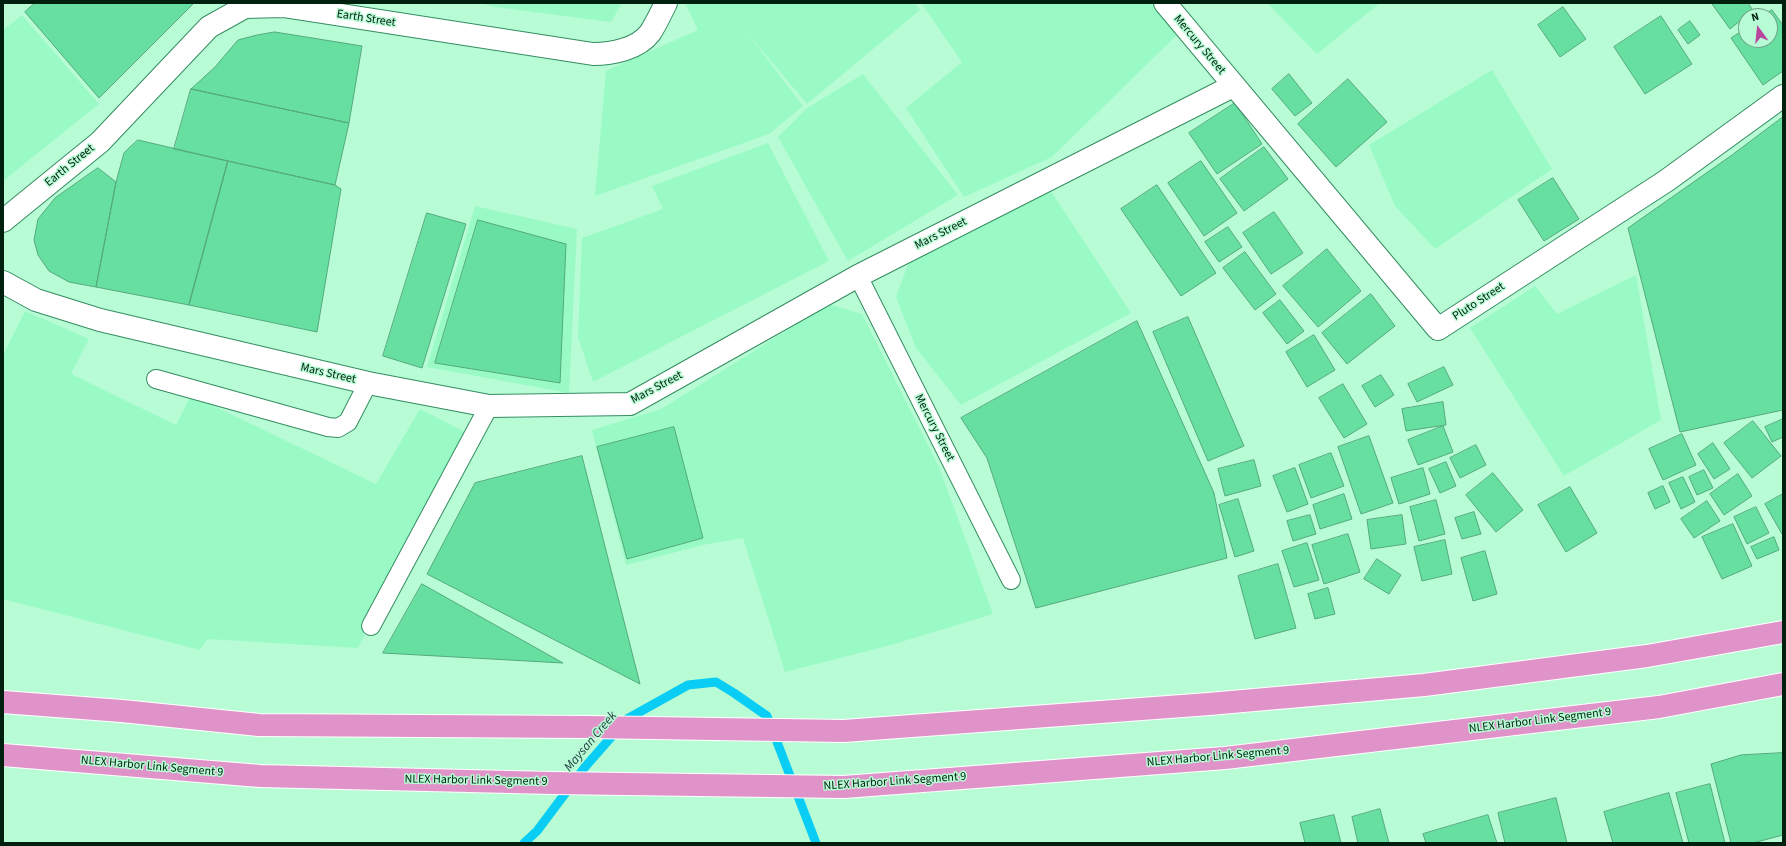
<!DOCTYPE html>
<html>
<head>
<meta charset="utf-8">
<style>
	body { margin:0 }
	#map { position:relative; width:1786px; height:846px; overflow:hidden; background:#b8fcd5; font-family:"Source Sans 3",sans-serif }
	canvas { display:block }
	.frame { position:absolute; inset:0; border:4px solid #00200f; pointer-events:none }
	.north { position:absolute; left:1738px; top:8px; width:40px; height:40px; box-sizing:border-box; background:#b8fcd5; border:1px solid #6ea486; border-radius:50%; rotate:345deg; font-size:11px; font-weight:700; line-height:16px; text-align:center; color:#00200f }
	.north::after { content:''; display:block; margin:auto; width:14px; height:18px; background:#ba459d; clip-path:polygon(50% 0,100% 100%,50% 72%,0 100%) }
</style>
</head>
<body>
<div id="map">
<canvas width="1786" height="846"></canvas>
<div class="frame"></div>
<div class="north">N</div>
</div>
<script>
const ctx = document.querySelector('canvas').getContext('2d');
ctx.lineJoin = 'round';
function fill(path, color) { ctx.fillStyle = color; ctx.fill(path, 'evenodd'); }
function strokePath(path, color, width, dash) { ctx.strokeStyle = color; ctx.lineWidth = width; ctx.lineCap = dash ? 'butt' : 'round'; ctx.setLineDash(dash || []); ctx.stroke(path); }
function drawText(font, color, halo, rows, align = 'center') {
  ctx.font = font + ' "Source Sans 3",sans-serif'; ctx.lineWidth = 3; ctx.setLineDash([]); ctx.textBaseline = 'middle'; ctx.strokeStyle = halo; ctx.fillStyle = color; for (const [text, x, y, turn = 0] of rows) {
    ctx.save(); ctx.translate(x, y); ctx.rotate((+turn || 0) * Math.PI / 180); ctx.textAlign = isNaN(turn) ? turn : align; if (halo) ctx.strokeText(text, 0, 0); ctx.fillText(text, 0, 0); ctx.restore();
  }
}
fill(new Path2D(`
	M480 3H622L611 22 495 7Z
	M685 3H915L920 10 807 104 745 30 803 106 769 134 595 196 606 71 698 30Z
	M921 3H1158L1183 29 1052 157 964 197 906 108 962 62Z
	M1267 3H1380L1317 54Z
	M22 15 99 104 3 181V30Z
	M1492 70 1552 169 1435 249 1395 206 1369 145Z
	M863 74 958 195 848 261 778 137 807 108Z
	M768 143 829 261 593 382 578 337 582 238 663 209 652 186Z
	M1047 185 1131 313 961 405 916 348 896 297 910 259Z
	M475 206 577 229 569 393 427 367Z
	M1636 275 1661 420 1564 476 1470 328 1535 286 1557 314Z
	M829 304 862 314 939 467 993 614 891 645 785 672 743 538 703 545 626 565 592 430 661 409Z
	M25 311 89 339 71 374 176 425 191 395 376 484 420 409 467 433 358 648 207 639 200 650 3 599V355Z`), '#9afac5');
strokePath(new Path2D(`
	M524 843 537 831 585 767 627 719 688 685 716 682 734 693 767 716 816 843`), '#09cdf5', 9);
const building = new Path2D(`
	M35 3H194L99 98 25 12Z
	M1748 3 1754 12 1746 16 1730 29 1712 4Z
	M1563 7 1586 39 1560 57 1538 25Z
	M1772 10 1783 25V71L1763 85 1731 38 1746 28V40H1770V16H1763Z
	M1661 16 1692 64 1645 94 1614 47Z
	M1690 21 1700 35 1688 44 1678 30Z
	M275 32 362 46 349 123 191 89 215 67 238 40 257 35Z
	M1289 74 1312 103 1295 116 1272 89Z
	M1348 79 1387 122 1336 167 1298 124Z
	M191 89 349 123 335 185 174 149Z
	M1235 103 1262 144 1217 174 1189 133Z
	M1783 117V410L1680 432 1628 228 1732 155Z
	M138 140 228 161 189 305 96 287 116 182 124 153Z
	M1264 147 1288 179 1244 211 1220 179Z
	M228 161 335 185 341 189 317 332 189 305Z
	M1201 161 1237 213 1204 236 1168 183Z
	M98 168 116 182 96 287 69 282 49 271 38 255 34 240 38 219 55 198Z
	M1553 178 1579 219 1544 241 1518 200Z
	M1157 185 1216 273 1181 296 1121 209Z
	M1274 212 1303 253 1271 274 1243 233Z
	M427 213 466 224 422 368 383 356Z
	M478 220 566 244 560 383 435 363Z
	M1228 227 1242 247 1219 262 1205 242Z
	M1327 249 1361 291 1318 327 1283 286Z
	M1245 252 1276 294 1255 310 1223 268Z
	M1371 294 1395 326 1347 364 1322 333Z
	M1280 300 1304 331 1287 344 1263 313Z
	M1188 317 1244 446 1208 461 1153 332Z
	M1137 321 1214 493 1227 558 1036 608 987 458 961 418Z
	M1314 335 1335 370 1307 387 1286 352Z
	M1444 367 1453 385 1417 402 1408 384Z
	M1381 375 1394 395 1375 407 1362 386Z
	M1343 384 1367 424 1344 438 1319 398Z
	M1443 402 1446 425 1406 431 1402 409Z
	M1783 419V437L1772 442 1765 427Z
	M1753 421 1781 456 1752 478 1724 443Z
	M1443 426 1453 452 1418 465 1408 440Z
	M674 427 703 538 627 559 597 447Z
	M1682 434 1696 465 1663 480 1649 449Z
	M1369 436 1393 503 1361 514 1338 447Z
	M1713 443 1730 469 1714 479 1698 454Z
	M1476 445 1486 465 1460 478 1450 458Z
	M1331 453 1344 486 1311 498 1299 465Z
	M582 456 640 684 427 574 475 483Z
	M1254 460 1261 486 1225 496 1218 469Z
	M1446 462 1456 486 1440 493 1429 469Z
	M1295 468 1308 504 1287 512 1273 476Z
	M1423 468 1430 494 1399 504 1391 478Z
	M1704 470 1713 488 1697 495 1689 477Z
	M1493 473 1523 510 1496 532 1466 495Z
	M1738 474 1752 496 1724 515 1710 494Z
	M1683 477 1695 502 1681 509 1669 483Z
	M1663 486 1670 502 1655 509 1648 493Z
	M1570 487 1597 533 1566 552 1538 505Z
	M1344 494 1352 519 1320 529 1313 505Z
	M1783 494V533L1782 534 1765 504Z
	M1238 499 1254 551 1235 557 1219 505Z
	M1436 500 1445 534 1419 541 1410 507Z
	M1707 501 1720 521 1694 538 1681 519Z
	M1756 507 1769 533 1747 544 1734 517Z
	M1474 512 1481 534 1462 539 1455 518Z
	M1310 515 1316 534 1293 541 1287 521Z
	M1402 515 1406 544 1371 549 1367 520Z
	M1733 524 1752 566 1722 579 1702 537Z
	M1348 534 1360 572 1324 584 1312 545Z
	M1774 537 1779 550 1757 559 1751 547Z
	M1445 540 1452 574 1422 581 1414 547Z
	M1307 543 1319 580 1294 587 1282 551Z
	M1485 551 1497 594 1473 601 1461 558Z
	M1377 559 1401 575 1389 594 1364 579Z
	M1278 564 1296 628 1255 639 1238 576Z
	M422 584 563 663 383 653Z
	M1328 588 1335 614 1315 619 1308 594Z
	M1783 753V835L1753 843H1731L1711 764 1741 755Z
	M1710 784 1725 843H1689L1676 793Z
	M1669 793 1683 843H1613L1604 812Z
	M1556 798 1567 843H1505L1498 813Z
	M1380 809 1389 843H1358L1352 817Z
	M1334 815 1341 843H1305L1300 823Z
	M1488 815 1497 843H1426L1423 834Z`);
fill(building, '#66dfa1');
strokePath(building, '#54aa7d', 1);
const service = new Path2D(`
	M858 276 1011 580
	M156 379 328 427 338 428 348 422 368 383
	M371 626 489 406`);
const minor = new Path2D(`
	M1165 3 1438 329 1666 181 1783 96
	M3 221 100 142 209 27 245 7 283 6 593 54C612 54 638 49 650 33 656 24 661 13 666 3
	M3 282 36 300 100 320 368 383 489 406 630 404 858 276 1233 86`);
const motorway = new Path2D(`
	M3 702 122 711 259 725 587 727 844 731 1209 704 1424 685 1647 656 1783 632
	M3 755 260 776 552 783 844 787 1225 758 1659 707 1783 684`);
strokePath(service, '#358d62', 20);
strokePath(minor, '#358d62', 24);
strokePath(motorway, '#fff', 24);
strokePath(service, '#fff', 18);
strokePath(minor, '#fff', 22);
strokePath(motorway, '#e093c9', 22);
drawText('12px', '#00200f', '#b8fcd5', [
	["Earth Street",366,19,9],
	["Mercury Street",1199,45,50],
	["Earth Street",70,166,-39],
	["Mars Street",941,234,-27],
	["Pluto Street",1479,302,-33],
	["Mars Street",328,374,13],
	["Mars Street",657,388,-28],
	["Mercury Street",934,428,63],
	["NLEX Harbor Link Segment 9",1540,721,-7],
	["NLEX Harbor Link Segment 9",1218,757,-5],
	["NLEX Harbor Link Segment 9",152,767,5],
	["NLEX Harbor Link Segment 9",476,781,1],
	["NLEX Harbor Link Segment 9",895,782,-4]
]);
drawText('italic 13px', '#243e45', '#b8fcd5', [
	["Maysan Creek",591,742,-50]
]);
</script>
</body>
</html>
